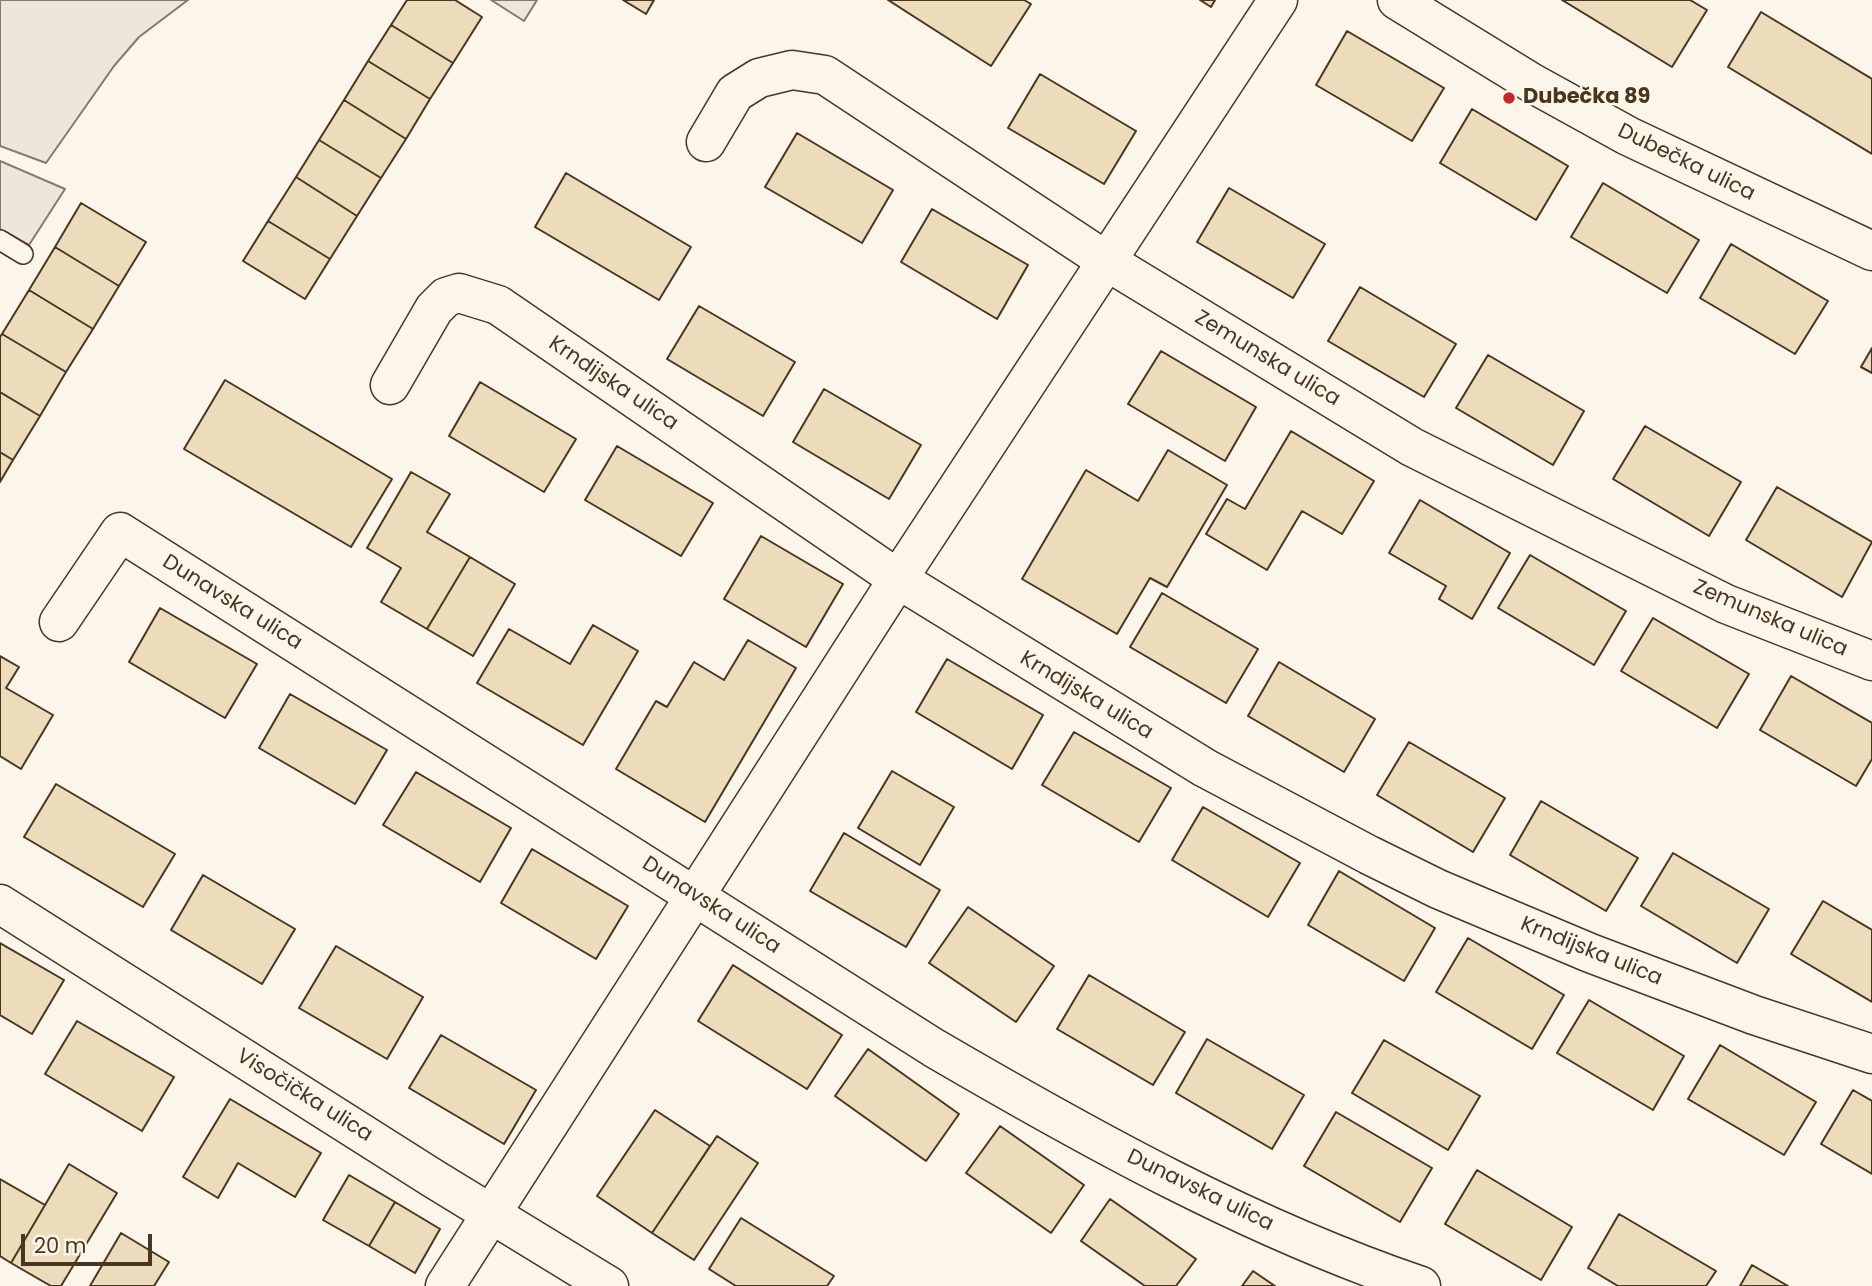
<!DOCTYPE html>
<html>
<head>
<meta charset="utf-8">
<style>
	body { margin:0 }
	#map { position:relative; width:1872px; height:1286px; overflow:hidden; background:#fbf6e9; font-family:Poppins,sans-serif }
	canvas { display:block }
	.scale { position:absolute; left:21px; top:1234px; width:131px; height:32px; box-sizing:border-box; border:4px solid #4a3520; border-top:0; padding-left:9px; font-size:21px; line-height:24px; white-space:nowrap; color:#4a3520; -webkit-text-stroke:5px #fbf6e9; paint-order:stroke }
</style>
</head>
<body>
<div id="map">
<canvas width="1872" height="1286"></canvas>
<div class="scale">20 m</div>
</div>
<script>
const ctx = document.querySelector('canvas').getContext('2d');
ctx.lineJoin = 'round';
function fill(path, color) { ctx.fillStyle = color; ctx.fill(path, 'evenodd'); }
function strokePath(path, color, width, dash) { ctx.strokeStyle = color; ctx.lineWidth = width; ctx.lineCap = dash ? 'butt' : 'round'; ctx.setLineDash(dash || []); ctx.stroke(path); }
function drawText(font, color, halo, rows, align = 'center') {
  ctx.font = font + ' Poppins,sans-serif'; ctx.lineWidth = 5; ctx.setLineDash([]); ctx.textBaseline = 'middle'; ctx.strokeStyle = halo; ctx.fillStyle = color; for (const [text, x, y, turn = 0] of rows) {
    ctx.save(); ctx.translate(x, y); ctx.rotate((+turn || 0) * Math.PI / 180); ctx.textAlign = isNaN(turn) ? turn : align; if (halo) ctx.strokeText(text, 0, 0); ctx.fillText(text, 0, 0); ctx.restore();
  }
}
const green = new Path2D(`
	M0 0H188L139 37 114 66 46 163 0 146Z
	M491 0H537L524 21Z
	M0 161 65 189 29 245 0 229Z`);
fill(green, '#ede6d9');
strokePath(green, '#887966', 2);
const building = new Path2D(`
	M407 0H455L482 17 453 63 391 25Z
	M623 0H654L646 14Z
	M888 0H1024L1031 4 991 66Z
	M1200 0H1215L1211 7Z
	M1562 0H1690L1707 10 1672 67Z
	M1761 12 1872 79V154L1728 67Z
	M391 25 453 63 430 99 368 61Z
	M1347 31 1444 88 1412 141 1316 85Z
	M368 61 430 99 406 139 344 100Z
	M1040 74 1136 131 1104 184 1008 128Z
	M344 100 406 139 381 178 319 140Z
	M1472 109 1568 166 1536 220 1440 163Z
	M797 133 893 190 862 243 765 187Z
	M319 140 381 178 357 216 296 177Z
	M566 173 691 247 659 300 535 227Z
	M296 177 357 216 330 259 268 221Z
	M1603 183 1699 240 1667 293 1571 237Z
	M1229 188 1325 244 1293 298 1197 242Z
	M81 203 146 242 119 286 55 247Z
	M932 209 1028 265 997 319 901 262Z
	M268 221 330 259 305 299 243 261Z
	M1731 244 1828 301 1795 354 1700 298Z
	M55 247 119 286 93 329 29 290Z
	M1360 287 1456 344 1424 397 1328 341Z
	M29 290 93 329 66 372 2 334Z
	M699 306 795 362 763 416 667 359Z
	M2 334 66 372 40 416 0 392V337Z
	M1872 348V373L1861 367Z
	M1161 351 1256 407 1225 461 1128 404Z
	M1488 355 1584 411 1553 465 1456 408Z
	M225 380 392 479 351 547 184 449Z
	M480 382 576 439 544 492 449 436Z
	M824 389 921 445 889 499 793 442Z
	M0 392 40 416 13 460 0 452Z
	M1645 426 1741 482 1709 536 1613 479Z
	M1291 431 1374 481 1342 534 1302 511 1267 570 1206 534 1227 499 1245 509Z
	M617 446 713 503 681 556 585 500Z
	M1168 450 1227 485 1167 587 1150 578 1117 634 1022 579 1086 470 1138 501Z
	M0 452 13 460 0 482Z
	M411 472 450 494 427 532 470 557 427 629 381 602 401 568 367 548Z
	M1777 487 1872 542 1842 597 1746 540Z
	M1420 500 1510 553 1472 619 1439 599 1446 586 1389 553Z
	M761 536 843 584 806 647 724 599Z
	M1530 555 1626 611 1594 665 1498 608Z
	M470 557 515 584 473 656 427 629Z
	M1162 593 1258 649 1226 703 1130 647Z
	M160 608 257 664 225 718 129 662Z
	M1653 618 1749 674 1717 728 1621 671Z
	M593 625 638 651 583 745 477 683 509 629 570 664Z
	M748 640 796 668 705 822 616 769 656 701 667 707 694 662 724 680Z
	M0 656 19 667 6 688 53 715 21 769 0 756Z
	M947 659 1043 715 1012 769 916 712Z
	M1279 662 1375 719 1344 772 1248 716Z
	M1791 676 1872 723V759L1856 786 1760 730Z
	M290 694 387 750 355 804 259 748Z
	M1074 732 1171 788 1139 842 1042 785Z
	M1409 742 1505 798 1473 852 1377 795Z
	M892 771 954 807 920 865 858 828Z
	M416 772 511 828 480 882 383 825Z
	M56 784 175 854 143 907 24 837Z
	M1541 801 1638 858 1606 911 1510 855Z
	M1203 807 1300 863 1268 917 1172 860Z
	M844 833 940 890 906 947 810 891Z
	M532 849 628 906 596 959 501 903Z
	M1673 853 1769 909 1737 963 1641 906Z
	M1339 871 1435 928 1404 981 1308 925Z
	M203 875 295 929 262 984 171 930Z
	M1823 901 1872 930V1002L1791 954Z
	M968 907 1054 966 1016 1022 929 963Z
	M1468 938 1564 995 1532 1049 1436 992Z
	M0 943 64 980 32 1034 0 1015Z
	M336 946 423 997 387 1059 299 1008Z
	M733 965 842 1035 807 1089 698 1021Z
	M1089 975 1185 1032 1153 1085 1057 1029Z
	M1589 1000 1684 1056 1653 1110 1557 1053Z
	M77 1021 174 1077 142 1131 45 1074Z
	M441 1035 536 1090 504 1144 409 1088Z
	M1207 1039 1304 1095 1272 1149 1176 1093Z
	M1384 1040 1480 1096 1448 1150 1352 1093Z
	M1720 1045 1816 1102 1784 1155 1688 1099Z
	M868 1049 959 1114 926 1161 835 1096Z
	M1853 1090 1872 1101V1174L1821 1144Z
	M230 1099 321 1153 295 1197 238 1163 218 1198 183 1177Z
	M655 1110 710 1146 652 1233 597 1196Z
	M1336 1112 1432 1168 1400 1222 1304 1166Z
	M1000 1126 1084 1185 1051 1233 966 1173Z
	M717 1136 758 1163 694 1260 652 1233Z
	M69 1164 117 1193 61 1286H51L11 1263Z
	M1477 1170 1572 1227 1541 1280 1445 1224Z
	M349 1175 395 1202 369 1246 323 1220Z
	M0 1179 45 1205 11 1263 0 1256Z
	M1110 1199 1196 1259 1176 1286H1145L1081 1241Z
	M395 1202 440 1229 415 1273 369 1246Z
	M1619 1214 1716 1271 1706 1286H1618L1588 1268Z
	M741 1218 834 1276 827 1286H736L709 1269Z
	M121 1233 169 1262 154 1286H90Z
	M1752 1265 1788 1286H1740Z
	M1253 1271 1275 1286H1242Z`);
fill(building, '#ecdcbc');
strokePath(building, '#4a3520', 2);
const lane = new Path2D(`
	M0 240 23 254`);
const street = new Path2D(`
	M1397 0 1532 83 1628 136 1872 251
	M706 142 735 93 759 78 792 70 825 75 1108 262 1412 447 1726 604 1872 661
	M390 385 434 309 446 297 459 293 498 305 898 579 1205 768 1369 855 1438 889 1590 953 1754 1015 1872 1054
	M59 622 120 532 934 1048C1090 1139 1250 1228 1421 1286
	M0 904 434 1179 609 1286
	M445 1286 898 579 1278 0`);
strokePath(lane, '#4a3520', 22);
strokePath(street, '#4a3520', 41);
strokePath(lane, '#fbf6e9', 19);
strokePath(street, '#fbf6e9', 38);
for (const [x, y, r, color] of [
	[1509,98,7,"#c62828"]
]) { const dot = new Path2D(); dot.arc(x, y, r, 0, 2 * Math.PI); ctx.fillStyle = color; ctx.fill(dot); strokePath(dot, '#fbf6e9', 2.5); }
drawText('bold 21px', '#4a3520', '#fbf6e9', [
	["Dubečka 89",1523,98]
], 'left');
drawText('21px', '#4a3520', '#fbf6e9', [
	["Dubečka ulica",1686,163,26],
	["Zemunska ulica",1267,359,31],
	["Krndijska ulica",613,384,34],
	["Dunavska ulica",232,603,32],
	["Zemunska ulica",1770,619,23],
	["Krndijska ulica",1086,696,31],
	["Dunavska ulica",711,906,33],
	["Krndijska ulica",1591,952,22],
	["Visočička ulica",304,1096,32],
	["Dunavska ulica",1200,1191,26]
]);
</script>
</body>
</html>
